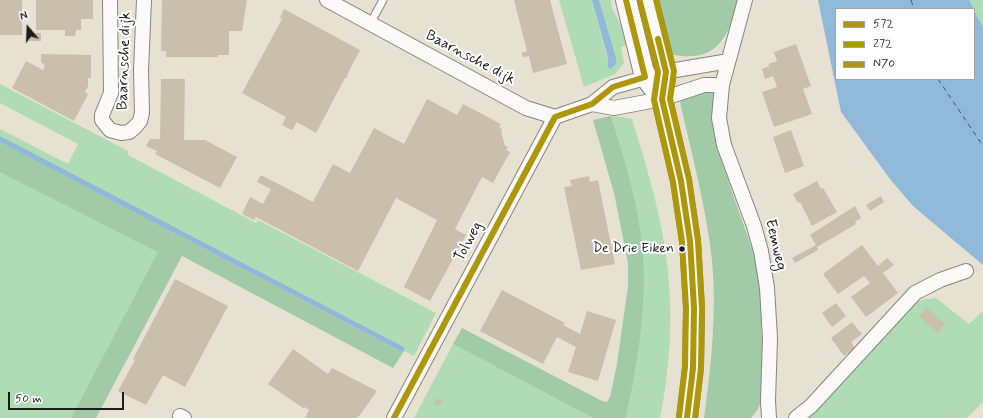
<!DOCTYPE html>
<html>
<head>
<meta charset="utf-8">
<style>
	body { margin:0 }
	#map { position:relative; width:983px; height:418px; overflow:hidden; background:#e7e1d1; font-family:Mynerve,sans-serif }
	canvas { display:block }
	.legend { position:absolute; left:835px; top:8px; width:140px; height:72px; box-sizing:border-box; background:#fff; border:1px solid #a4a4a4; margin:0; padding:5px 7px; list-style:none; font-size:12px; color:#1c1c1c }
	.legend li { display:flex; align-items:center; gap:8px; height:20px }
	.legend b { width:20px; border:1px solid #a4a4a4 }
	.north { position:absolute; left:8px; top:8px; width:40px; height:40px; -webkit-text-stroke:3px #fff; paint-order:stroke; rotate:341deg; font-size:11px; font-weight:700; line-height:16px; text-align:center; color:#1c1c1c }
	.north::after { content:''; display:block; margin:auto; width:14px; height:18px; background:#1c1c1c; clip-path:polygon(50% 0,100% 100%,50% 72%,0 100%) }
	.scale { position:absolute; left:8px; top:392px; width:116px; height:18px; box-sizing:border-box; border:2px solid #1c1c1c; border-top:0; padding-left:5px; font-size:12px; line-height:14px; white-space:nowrap; color:#1c1c1c; -webkit-text-stroke:3px #fff; paint-order:stroke }
</style>
</head>
<body>
<div id="map">
<canvas width="983" height="418"></canvas>
<ul class="legend">
<li><b style="height:5px;background:#ae970a"></b>572</li>
<li><b style="height:5px;background:#ae970a"></b>272</li>
<li><b style="height:5px;background:#ae970a"></b>N70</li>
</ul>
<div class="north">N</div>
<div class="scale">50 m</div>
</div>
<script>
const ctx = document.querySelector('canvas').getContext('2d');
ctx.lineJoin = 'round';
function fill(path, color) { ctx.fillStyle = color; ctx.fill(path, 'evenodd'); }
function strokePath(path, color, width, dash) { ctx.strokeStyle = color; ctx.lineWidth = width; ctx.lineCap = dash ? 'butt' : 'round'; ctx.setLineDash(dash || []); ctx.stroke(path); }
function drawText(font, color, halo, rows, align = 'center') {
  ctx.font = font + ' Mynerve,sans-serif'; ctx.lineWidth = 4; ctx.setLineDash([]); ctx.textBaseline = 'middle'; ctx.strokeStyle = halo; ctx.fillStyle = color; for (const [text, x, y, turn = 0] of rows) {
    ctx.save(); ctx.translate(x, y); ctx.rotate((+turn || 0) * Math.PI / 180); ctx.textAlign = isNaN(turn) ? turn : align; if (halo) ctx.strokeText(text, 0, 0); ctx.fillText(text, 0, 0); ctx.restore();
  }
}
fill(new Path2D(`
	M559 0H592L609 64 616 59 599 0H611L612 8 631 44 621 47 624 63 615 74 584 87Z
	M969 0H983V27Z
	M0 84 128 151V155L256 223 258 220 436 313 414 356 404 351V347L174 227 71 418H0V129L68 164 78 144 0 103Z
	M611 116 622 117 632 119C644 158 656 197 663 237 674 296 672 359 660 418H626C638 363 647 308 643 252 639 206 625 160 611 116Z
	M936 298 969 324 983 311V402L967 418H806L916 303 921 300Z
	M453 344 593 418H414Z`), '#afdcb4');
fill(new Path2D(`
	M657 0H740C726 40 717 64 669 54Z
	M699 89 713 90 718 147 732 192 757 263 760 285 763 375 761 401 758 409 751 418H704C711 367 717 312 712 260 706 207 692 155 680 102Z
	M611 116C625 160 639 206 643 252 647 308 638 363 626 418H593L453 344 462 328 602 401 607 402 610 397 617 364 628 286V263L614 193 593 120Z
	M0 142 402 352 404 351 393 368 182 256 96 418H71L158 252 0 172Z`), '#a1caa7');
fill(new Path2D(`
	M592 0H599L616 58V64L610 69 608 67V58Z
	M818 0H969L974 9H836V79H974V10L983 27V265L913 206 890 179 841 112Z
	M0 136 404 347V351L402 352 0 142Z`), '#90b8d8');
strokePath(new Path2D(`
	M911 0 914 9
	M938 79 983 146`), '#3f5b72', 1, [5, 4]);
fill(new Path2D(`
	M0 0H22V35H0Z
	M36 0H93V19H81V30H76L75 36H65V30H36Z
	M162 0H247L242 31H229V55H218V57H166V51H161Z
	M514 0H550L567 64 533 73 529 56 524 57 522 56V53L527 51Z
	M284 9 360 50 348 73 347 78H345L316 133 297 122 292 130 282 125 286 117 242 93 282 19 280 18Z
	M124 19H131V26H124Z
	M29 33H41V41H29Z
	M796 44 811 86 803 89 812 114 774 127 762 92 777 87 773 76 765 79 762 69 770 66 768 64 777 61 774 52Z
	M41 54 91 55V78H88V86L85 92 88 94 74 121 12 88 26 61 43 70 45 65 41 62Z
	M161 79H185L184 140H205L237 157 220 188 155 154 157 151 146 146 150 139H160Z
	M427 99 457 115 463 104 501 124 499 127 502 129 501 131 505 146 508 147 506 150 510 152 493 183 482 177 455 229 466 235 430 301 404 287 437 220 396 198 358 271 256 217 254 220 242 214 250 197 263 204 271 189 257 182 261 175 313 202 333 164 350 173 374 128 404 144Z
	M791 130 804 166 785 173 773 137Z
	M589 176 590 182 598 180 615 264 581 270 564 187 572 186 570 180Z
	M817 181 821 189 823 188 837 212 812 226 800 202 798 203 793 194Z
	M881 196 884 202 870 211 866 205Z
	M855 206 861 218 855 222 856 224 817 247 818 250 795 263 792 258 816 245 810 235Z
	M862 245 878 266 887 258 894 265 883 273 898 293 866 317 851 297 870 283 864 276 838 294 823 274Z
	M175 279 228 306 185 387 163 375 146 405 118 391 135 360 133 359Z
	M502 290 565 323 563 325 580 334 587 311 616 320 598 381 568 372 576 347 557 337 543 364 480 331Z
	M836 303 846 316 832 327 822 313Z
	M927 308 945 324 938 333 919 317Z
	M852 322 862 334 851 342 855 348 844 356 831 338Z
	M293 349 328 374 332 368 377 391 360 415 357 418H305L309 410 305 407 303 408 268 384Z
	M437 398 442 401 439 406 434 404Z`), '#cabead');
const service = new Path2D(`
	M370 24 383 0`);
const minor = new Path2D(`
	M110 0 111 93 102 115V120L110 130 121 133 129 132 135 127 140 121 142 113 141 70 144 0
	M327 0 526 108 555 117
	M745 0 722 85 719 118 724 145 754 226 761 251 767 288 770 338 768 401 769 418
	M592 104 614 108 662 99 704 85H722
	M180 416 184 418
	M394 418 555 117 592 104 613 87 670 71 723 62 727 63
	M796 418 811 406 915 293 940 280 966 271`);
const secondary = new Path2D(`
	M626 0 645 77 662 99
	M648 0 666 72 662 99 681 181 690 241 694 308 693 368 687 418`);
strokePath(service, '#88857d', 9);
strokePath(minor, '#88857d', 16);
strokePath(secondary, '#88857d', 22);
strokePath(service, '#fbfaf8', 7);
strokePath(minor, '#fbfaf8', 14);
strokePath(secondary, '#fbfaf8', 20);
strokePath(new Path2D(`
	M658 39 666 72 662 99 681 181 690 241 694 308 693 368 687 418
	M394 418 555 117 592 104 613 87 645 77 626 0`), '#ae970a', 6);
strokePath(new Path2D(`
	M640 2 658 72 654 100 673 182 682 242 686 308 685 367 679 417`), '#ae970a', 6);
strokePath(new Path2D(`
	M656 0 674 71 670 99 689 179 698 241 702 308 701 368 695 418`), '#ae970a', 6);
for (const [x, y, r, color] of [
	[682,249,3.5,"#1c1c1c"]
]) { const dot = new Path2D(); dot.arc(x, y, r, 0, 2 * Math.PI); ctx.fillStyle = color; ctx.fill(dot); strokePath(dot, '#fff', 1.5); }
drawText('14px', '#1c1c1c', '#fff', [
	["De Drie Eiken",674,249]
], 'right');
drawText('15px', '#1c1c1c', '#fff', [
	["Baarnsche dijk",470,58,28],
	["Baarnsche dijk",125,61,-88],
	["Tolweg",469,242,-62],
	["Eemweg",775,245,77]
]);
</script>
</body>
</html>
